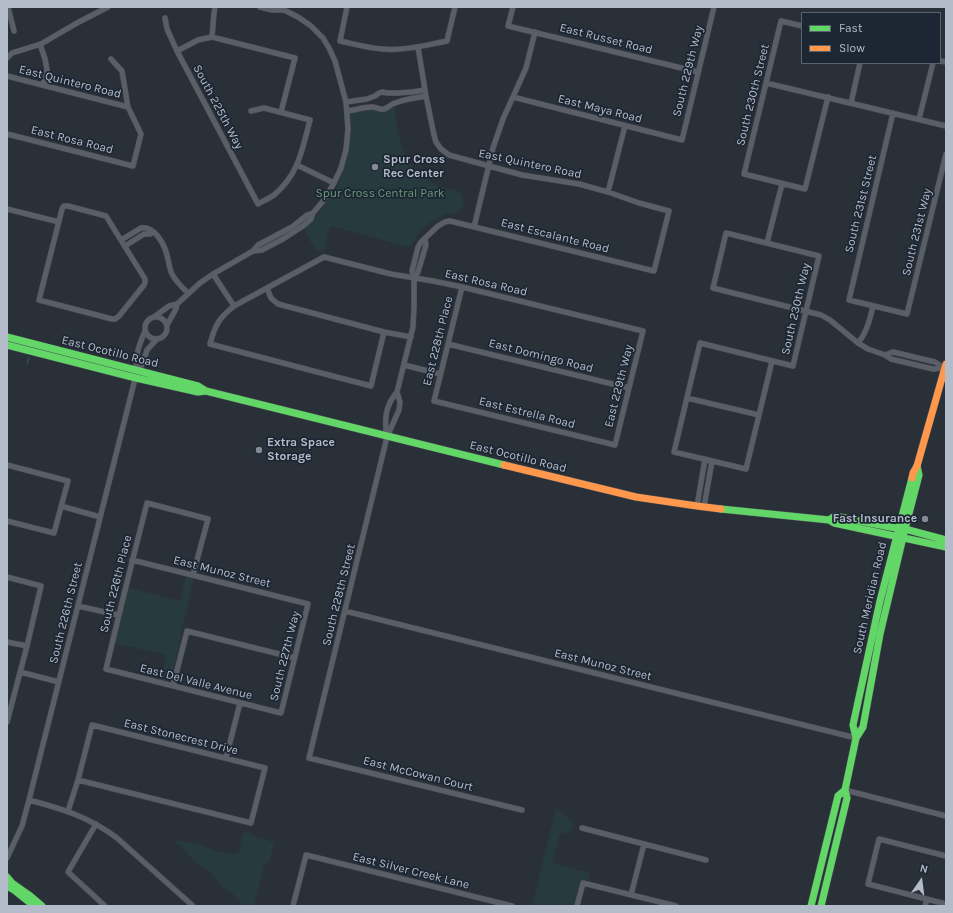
<!DOCTYPE html>
<html>
<head>
<meta charset="utf-8">
<style>
	body { margin:0 }
	#map { position:relative; width:953px; height:913px; overflow:hidden; background:#2a3038; font-family:Karla,sans-serif }
	canvas { display:block }
	.frame { position:absolute; inset:0; border:8px solid #b4bcc9; pointer-events:none }
	.legend { position:absolute; left:801px; top:12px; width:140px; height:52px; box-sizing:border-box; background:#1d2633; border:1px solid #59626f; margin:0; padding:5px 7px; list-style:none; font-size:12px; color:#b4bcc9 }
	.legend li { display:flex; align-items:center; gap:8px; height:20px }
	.legend b { width:20px; border:1px solid #59626f }
	.north { position:absolute; left:901px; top:861px; width:40px; height:40px; -webkit-text-stroke:3px #1d2633; paint-order:stroke; rotate:14deg; font-size:11px; font-weight:700; line-height:16px; text-align:center; color:#b4bcc9 }
	.north::after { content:''; display:block; margin:auto; width:14px; height:18px; background:#b4bcc9; clip-path:polygon(50% 0,100% 100%,50% 72%,0 100%) }
</style>
</head>
<body>
<div id="map">
<canvas width="953" height="913"></canvas>
<div class="frame"></div>
<ul class="legend">
<li><b style="height:5px;background:#63d668"></b>Fast</li>
<li><b style="height:5px;background:#ff974d"></b>Slow</li>
</ul>
<div class="north">N</div>
</div>
<script>
const ctx = document.querySelector('canvas').getContext('2d');
ctx.lineJoin = 'round';
function fill(path, color) { ctx.fillStyle = color; ctx.fill(path, 'evenodd'); }
function strokePath(path, color, width, dash) { ctx.strokeStyle = color; ctx.lineWidth = width; ctx.lineCap = dash ? 'butt' : 'round'; ctx.setLineDash(dash || []); ctx.stroke(path); }
function drawText(font, color, halo, rows, align = 'center') {
  ctx.font = font + ' Karla,sans-serif'; ctx.lineWidth = 3.5; ctx.setLineDash([]); ctx.textBaseline = 'middle'; ctx.strokeStyle = halo; ctx.fillStyle = color; for (const [text, x, y, turn = 0] of rows) {
    ctx.save(); ctx.translate(x, y); ctx.rotate((+turn || 0) * Math.PI / 180); ctx.textAlign = isNaN(turn) ? turn : align; if (halo) ctx.strokeText(text, 0, 0); ctx.fillText(text, 0, 0); ctx.restore();
  }
}
fill(new Path2D(`
	M394 105C398 134 400 162 427 179 430 181 434 184 438 186 444 188 452 190 459 191L464 202C463 208 460 214 452 214 449 214 447 213 443 215 435 218 424 227 418 234 415 238 414 243 409 247L335 227H330L328 234 325 249 321 251 316 250 308 238 304 228 317 215 336 190 347 160 350 135 349 114 356 111 366 109 379 111Z
	M186 576 194 578 184 621 171 682H169L161 680 167 655 114 643 129 588 180 601Z
	M556 808 574 823 571 828 572 831 560 834 552 863 590 873 588 880C577 879 579 885 577 893 576 897 575 902 574 906H532Z
	M246 831 249 832 253 836 274 842 270 860 264 866 254 906H240V900L238 898 223 887 211 873 202 866 194 861 181 846 175 843 177 841V840L188 843 195 844 217 851 234 854 239 852 241 845 242 835Z`), '#273a3e');
strokePath(new Path2D(`
	M27 363 29 358`), '#384963', 1.5);
const street = new Path2D(`
	M8 7 14 31
	M260 7 272 10H282
	M347 7 340 41C354 44 368 48 382 49 404 51 426 45 447 41L455 7
	M513 7 508 26 698 72
	M165 18 167 29 177 51 258 204C263 201 270 198 274 195 299 174 302 150 310 120L264 108 251 111
	M802 26 781 21 744 174 805 189 828 97
	M212 37 214 13 215 7
	M40 44 45 59 47 70 43 85
	M418 47 426 96 434 135 436 142 441 149 449 155 522 175 579 184 597 189 608 192 639 203 669 211 654 271 450 221 445 222 438 226 421 242 418 247 412 271 414 278V307L413 327 397 392 400 402 399 410 387 437 309 758 522 810
	M177 51 198 40 212 37 295 58 281 112
	M7 58 12 53 41 44 77 23 108 7
	M940 61 946 62
	M7 76 128 107
	M766 83 946 126
	M513 97 682 140 714 7
	M346 102 367 99 375 96 379 93 382 92 387 93H398L412 92 425 90
	M851 103 860 63
	M347 111C355 110 364 107 372 107 376 107 380 110 384 109 388 108 391 104 395 103 405 99 416 98 426 96
	M893 113 849 300 907 314 946 154
	M919 119 933 63
	M7 134 133 166 141 134 128 107 122 71 111 59
	M297 165 334 183
	M608 192 625 126
	M64 206H68L106 216 145 279V283L144 285 119 316 115 319H112L39 300 62 209Z
	M7 209 59 222
	M474 227 493 148 503 119 526 68 535 32
	M121 240 141 228C155 226 164 244 167 255 169 262 169 268 172 274 176 282 182 287 188 293
	M767 243 782 184
	M125 246 144 234H150L153 232
	M253 251 262 250 283 239 303 226 311 219 313 213 324 200 334 183 341 168 346 150 348 129 346 102 335 61 329 48 323 38 311 26 298 17 278 7
	M213 274 234 306
	M414 278 418 272 426 245 425 239
	M267 288 271 298 278 304 384 332 411 337
	M145 328a11 11 0 1 1 22 0a11 11 0 1 1-22 0Z
	M154 317 169 306 177 304 200 283 213 274 253 251 258 245 292 227 307 215 313 213
	M167 325 176 309 177 304
	M384 332 371 386 210 344C215 325 219 318 234 306L324 257 391 274 433 281 462 287 643 331 615 445 434 401 462 287
	M858 343C867 332 870 319 873 306
	M448 344 629 388
	M885 355 893 352 935 362 944 368
	M772 361 746 469 674 452 700 343 793 366 819 256 726 233 713 288 821 315 830 320 858 343 868 349 885 355 891 359 933 369 945 368
	M404 365 440 374
	M137 371C134 357 140 343 145 331
	M687 398 759 415
	M387 437C384 420 385 406 397 392
	M7 465 68 481 54 533 7 521
	M61 506 100 517
	M697 506 705 459
	M704 507 712 461
	M132 560 308 604 281 713 106 669C119 614 133 558 147 503L208 519 193 575
	M7 577 41 586 27 646 7 722
	M78 606 118 615
	M345 611 856 738
	M7 642 27 646
	M20 672 59 682
	M173 686 187 631 295 658
	M226 758 240 703
	M845 790 946 816
	M29 800C63 809 89 817 117 838L193 906
	M68 811 78 780 92 725 265 768 251 823 78 780
	M96 824 68 872 105 906
	M582 828 706 860
	M946 856 879 839 868 884 946 904
	M7 858 22 826 29 800 137 371 142 365 147 350 157 339
	M631 895 644 844
	M293 906 306 855 512 906
	M577 906 583 883 676 906
	M925 906 927 899`);
const fast = new Path2D(`
	M7 337 198 386 206 391
	M7 345 136 378 198 392 206 391 504 465
	M721 509 829 520
	M829 520 834 523 946 547
	M829 520 835 516 890 527 905 529 946 540
	M856 738 853 725 880 601 912 478
	M7 877 12 883 29 895 42 906
	M7 886 14 890 34 906
	M811 906 838 796 845 790
	M821 906 847 798 845 790 856 738 863 727 880 634 905 529 919 475 917 466`);
const slow = new Path2D(`
	M504 465 636 497 697 506 721 509
	M912 478 913 473 917 466 946 364`);
strokePath(street, '#484c53', 6);
strokePath(fast, '#484c53', 8);
strokePath(slow, '#484c53', 8);
strokePath(street, '#5a5e66', 5);
strokePath(fast, '#63d668', 7);
strokePath(slow, '#ff974d', 7);
for (const [x, y, r, color] of [
	[375,167,4,"#848b96"],
	[259,450,4,"#848b96"],
	[925,519,4,"#848b96"]
]) { const dot = new Path2D(); dot.arc(x, y, r, 0, 2 * Math.PI); ctx.fillStyle = color; ctx.fill(dot); strokePath(dot, '#1d2633', 1.5); }
drawText('12px', '#b4bcc9', '#1d2633', [
	["East Russet Road",606,39,14],
	["South 229th Way",688,71,-76],
	["East Quintero Road",70,82,14],
	["South 230th Street",753,95,-76],
	["South 225th Way",218,107,62],
	["East Maya Road",600,109,14],
	["East Rosa Road",72,140,14],
	["East Quintero Road",530,164,12],
	["South 231st Street",861,204,-76],
	["South 231st Way",917,232,-76],
	["East Escalante Road",555,236,14],
	["East Rosa Road",486,283,13],
	["South 230th Way",796,309,-77],
	["East 228th Place",438,341,-76],
	["East Ocotillo Road",110,352,14],
	["East Domingo Road",541,356,14],
	["East 229th Way",619,386,-76],
	["East Estrella Road",527,413,14],
	["East Ocotillo Road",518,457,14],
	["East Munoz Street",222,572,14],
	["South 226th Place",116,584,-76],
	["South 228th Street",339,595,-76],
	["South Meridian Road",870,598,-77],
	["South 226th Street",66,613,-76],
	["South 227th Way",285,656,-76],
	["East Munoz Street",603,665,14],
	["East Del Valle Avenue",196,682,14],
	["East Stonecrest Drive",181,737,14],
	["East McCowan Court",418,774,14],
	["East Silver Creek Lane",411,871,14]
]);
drawText('bold 12px', '#b4bcc9', '#1d2633', [
	["Spur Cross",383,160],
	["Rec Center",383,174],
	["Extra Space",267,443],
	["Storage",267,457],
	["Fast Insurance",917,519,"right"]
], 'left');
drawText('12px', '#6b9a76', '#1d2633', [
	["Spur Cross Central Park",380,194]
]);
</script>
</body>
</html>
